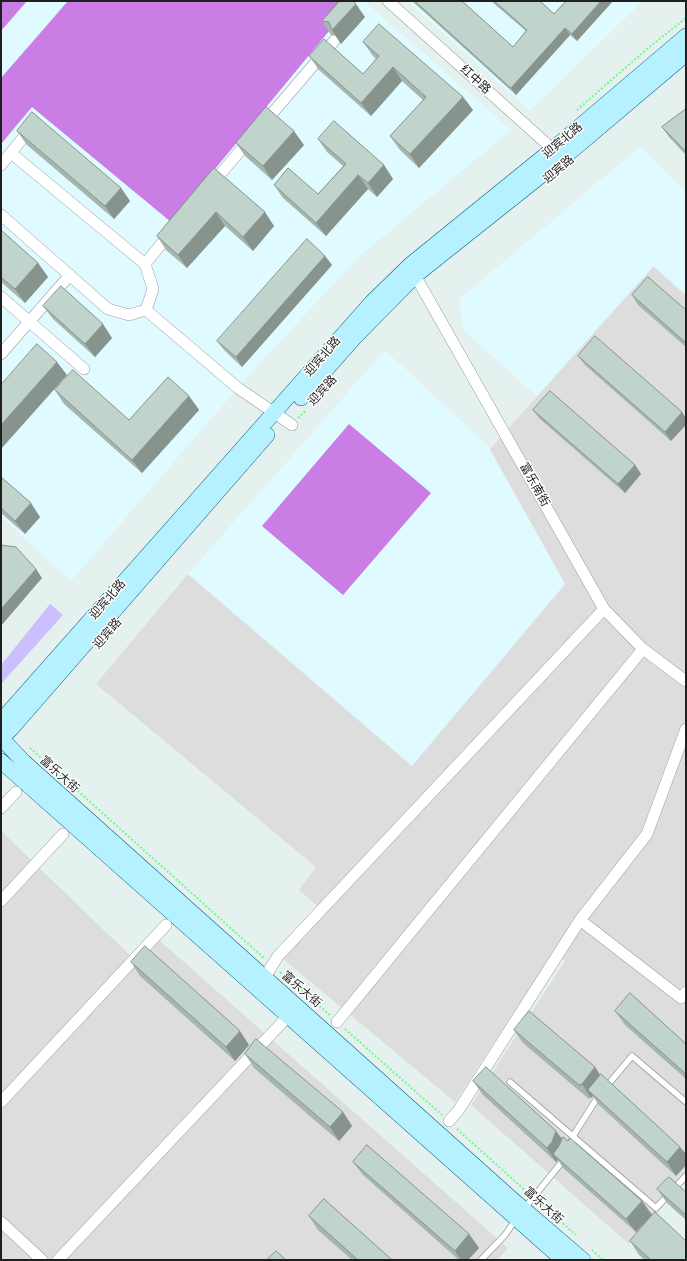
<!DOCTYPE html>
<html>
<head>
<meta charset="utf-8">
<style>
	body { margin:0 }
	#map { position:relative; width:687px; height:1261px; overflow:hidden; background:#e5f1ee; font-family:Jost,sans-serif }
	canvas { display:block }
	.frame { position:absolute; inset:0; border:2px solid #1f1f1f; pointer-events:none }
</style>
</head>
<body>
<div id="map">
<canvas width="687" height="1261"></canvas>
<div class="frame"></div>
</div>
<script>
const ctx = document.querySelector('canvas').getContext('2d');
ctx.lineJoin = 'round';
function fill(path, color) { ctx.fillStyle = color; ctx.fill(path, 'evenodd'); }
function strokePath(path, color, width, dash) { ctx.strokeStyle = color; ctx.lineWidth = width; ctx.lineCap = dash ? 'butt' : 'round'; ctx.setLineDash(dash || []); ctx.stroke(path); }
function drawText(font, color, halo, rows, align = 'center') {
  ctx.font = font + ' Jost,"Noto Sans SC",sans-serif'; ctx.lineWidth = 3; ctx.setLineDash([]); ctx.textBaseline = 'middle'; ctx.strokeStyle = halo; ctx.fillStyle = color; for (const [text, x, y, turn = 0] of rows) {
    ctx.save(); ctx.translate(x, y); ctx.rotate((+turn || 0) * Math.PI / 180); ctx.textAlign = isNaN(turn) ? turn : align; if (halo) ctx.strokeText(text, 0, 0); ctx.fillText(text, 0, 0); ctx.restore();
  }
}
fill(new Path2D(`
	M654 266 686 295V1186L683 1184 629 1244 471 1105 565 961 553 952 455 1102 282 958 324 912 299 890 316 867 96 684 188 574 411 765 565 584 490 449Z
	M1 831 138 963 159 940 508 1248 497 1260H1Z`), '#dcdddc');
fill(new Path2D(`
	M1 1H364L511 130 361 255 254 369 71 581 1 517Z
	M407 1H643L530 111Z
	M641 146 686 193V295L653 266 537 396 463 330 459 299Z
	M385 350 487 445 565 584 412 766 188 574Z`), '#dffbff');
fill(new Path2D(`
	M50 604 63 615 1 684V665Z`), '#ccbffd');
fill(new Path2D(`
	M1 1H27L1 31Z
	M68 1H354L171 222 32 107 1 144V78Z
	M349 424 431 493 343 595 262 526Z`), '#c97de5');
const service = new Path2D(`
	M510 1082 656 1208 686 1176
	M606 1087 632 1056 686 1102
	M569 1147 575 1133 599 1095
	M524 1209 565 1158
	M481 1260 505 1235 516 1219`);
const minor = new Path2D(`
	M388 1 558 154
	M264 123 334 41
	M1 165 31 128
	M212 184 250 139
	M1 215 108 309 129 315 146 310 153 289 145 264 11 153
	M145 264 171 232
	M412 270 604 609 643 649 686 681
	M1 297 84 369
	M146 310 238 388 292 425
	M1 354 70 275
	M1 808 16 792
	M1 901 63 834
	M580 920 681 998 686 992
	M261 983 278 956 604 609
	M337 1022 643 649
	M1 1102 166 925
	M449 1121 458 1111 580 920 647 834 686 729
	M1 1222 42 1260
	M58 1260 292 1012`);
const secondary = new Path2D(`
	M301 398 354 338 416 275 562 159 686 54
	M1 721 372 302 410 265 553 149 686 36
	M1 738 11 729 267 435
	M1 738 24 762 513 1200 583 1260
	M1 761 563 1260`);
strokePath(service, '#9c9c9c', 7);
strokePath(minor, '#9c9c9c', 12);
strokePath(secondary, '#00607c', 16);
strokePath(new Path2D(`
	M577 110 647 49 686 18
	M298 418 306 410
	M30 748 265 959
	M280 972 330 1015
	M345 1029 442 1115
	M457 1129 528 1193
	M539 1202 576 1235
	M592 1250 603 1260`), '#67ff89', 2, [2, 2]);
strokePath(service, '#fff', 5.5);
strokePath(minor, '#fff', 11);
strokePath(secondary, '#b5f1fe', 15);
fill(new Path2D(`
	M412 1H462L513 47 526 31 491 1H540L554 14 566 1H613L577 41 570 35 516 95Z
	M365 17 341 44 335 35H331L322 21Z
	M363 42 463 97 473 110 419 168 400 150 390 136 423 100 402 81 371 116 319 70 309 56 363 74 376 59 373 56Z
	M686 109V155L669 137 662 127Z
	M17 131 121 188 130 201 114 219 27 145Z
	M318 139 384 165 393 179 377 197 368 189 326 236 283 198 274 185 318 194 343 166 327 152Z
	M236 143 304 145 272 180 245 156Z
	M214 168 274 226 253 251 225 226 187 268 166 250 157 236Z
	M1 230 38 263 48 277 25 303 1 282Z
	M325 256 332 265 242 367 224 350 217 341Z
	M632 295 686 310V347L638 305Z
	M43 306 112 338 95 357 53 319Z
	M578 356 682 412 671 441 585 365Z
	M55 390 129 420 189 396 199 410 142 473 64 404Z
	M533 410 635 465 641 474 625 493 540 419Z
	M1 477 40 517 25 534 1 513Z
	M131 962 249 1045 235 1061 140 976Z
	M615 1011 686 1044V1079L625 1025Z
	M514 1030 595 1067 600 1075 686 1154V1165L676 1176 598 1104 593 1096 589 1099 523 1043Z
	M245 1054 343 1112 352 1126 339 1141 254 1068Z
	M473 1081 562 1139 568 1141 642 1201 652 1215 636 1232 563 1168 558 1160 556 1162 483 1095Z
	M353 1162 469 1234 479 1248 468 1260H459L363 1175Z
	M657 1189 686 1192V1220L667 1203Z
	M309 1216 392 1260H352L318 1230Z
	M630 1241 686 1260H645L639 1255Z`), '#a6b6af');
fill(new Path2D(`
	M601 1H613L577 41 572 34Z
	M356 4 365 17 341 44 332 30Z
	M565 28 570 35 516 95 511 88Z
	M393 67 402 81 371 116 361 103Z
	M463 97 473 110 419 168 410 154Z
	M294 131 304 145 272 180 263 166Z
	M384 165 393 179 377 197 368 183Z
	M358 175 368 189 326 236 316 223Z
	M121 188 130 201 114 219 105 206Z
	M216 212 225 226 187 268 178 255Z
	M265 212 274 226 253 251 243 237Z
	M325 256 332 265 242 367 236 357Z
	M38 263 48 277 25 303 15 289Z
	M103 324 112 338 95 357 85 344Z
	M57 362 67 375 1 449V425Z
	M189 396 199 410 142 473 132 460Z
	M682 412 686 418V425L671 441 665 432Z
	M635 465 641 474 625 493 618 484Z
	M31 503 40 517 25 534 15 521Z
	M36 569 42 578 1 626V609Z
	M240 1031 249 1045 235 1061 226 1047Z
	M595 1067 604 1081 588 1090 593 1096 591 1098 582 1084Z
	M343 1112 352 1126 339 1141 330 1127Z
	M556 1131 566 1144 553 1154 558 1160 556 1162 547 1148Z
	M680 1147 686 1154V1165L676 1176 667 1162Z
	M642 1201 652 1215 636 1232 626 1219Z
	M469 1234 479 1248 468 1260H461L455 1251Z`), '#87948e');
const building = new Path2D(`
	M340 1H353L356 4 332 30 329 22 322 21Z
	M415 1H462L513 47 527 30 494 1H540L554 14 566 1H601L572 34 565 28 511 88Z
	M379 24 463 97 410 154 390 136 426 97 393 67 361 103 309 56 324 39 363 74 379 56 363 42Z
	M266 107 294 131 263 166 236 143Z
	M686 109V152L662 127Z
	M32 112 121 188 105 206 17 131Z
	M334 121 384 165 368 183 358 175 316 223 274 185 288 168 318 194 346 164 318 139Z
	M214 168 265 212 243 237 216 212 178 255 157 236Z
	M1 230 38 263 15 289 1 277Z
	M307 239 325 256 236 357 217 341Z
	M648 277 686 310V343L632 295Z
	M61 286 103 324 85 344 43 306Z
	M595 336 682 412 665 432 578 356Z
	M37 344 57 362 1 425V385Z
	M73 370 129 420 168 377 189 396 132 460 55 390Z
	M550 391 635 465 618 484 533 410Z
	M1 477 31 503 15 521 1 508Z
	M1 545 16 547 36 569 1 609Z
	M145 946 240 1031 226 1047 131 962Z
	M630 993 686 1044V1074L615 1011Z
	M529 1011 595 1067 582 1084 579 1085 514 1030Z
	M256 1039 343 1112 330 1127 245 1054Z
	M486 1067 556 1131 552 1142 547 1148 473 1081Z
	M601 1074 680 1147 667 1162 588 1090Z
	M563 1137 568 1141 570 1138 642 1201 626 1219 553 1154 559 1146Z
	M367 1145 469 1234 455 1251 353 1162Z
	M669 1177 686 1192V1215L657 1189Z
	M324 1199 392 1260H358L309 1216Z
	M655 1212 686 1241V1260H651L630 1241Z
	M276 1251 286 1260H267Z`);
fill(building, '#c1d4cb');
strokePath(building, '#87948e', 1);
drawText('12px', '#1f1f1f', '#fff', [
	["红中路",475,80,42],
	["迎宾北路",563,141,-40],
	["迎宾路",559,170,-40],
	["迎宾北路",323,357,-49],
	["迎宾路",323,391,-48],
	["富乐南街",534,485,61],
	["迎宾北路",108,600,-49],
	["迎宾路",108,634,-49],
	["富乐大街",59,775,42],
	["富乐大街",301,990,41],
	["富乐大街",543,1206,42]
]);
</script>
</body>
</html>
